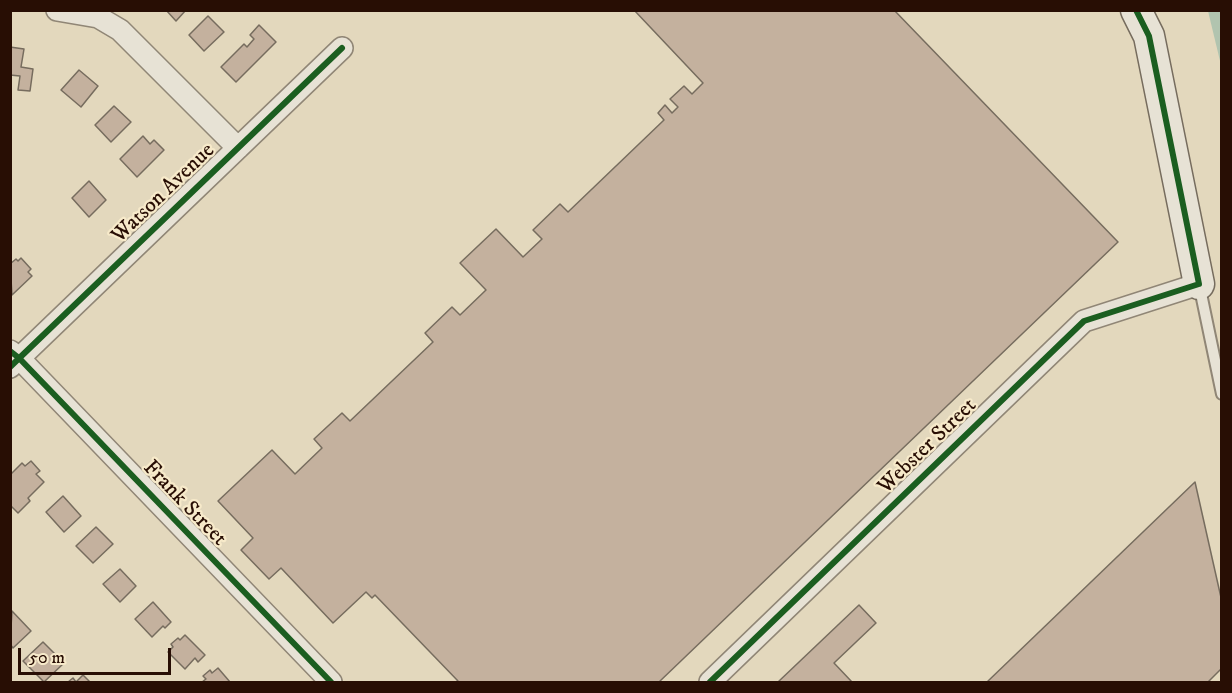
<!DOCTYPE html>
<html>
<head>
<meta charset="utf-8">
<style>
	body { margin:0 }
	#map { position:relative; width:1232px; height:693px; overflow:hidden; background:#e3d8bd; font-family:"IM FELL DW Pica",serif }
	canvas { display:block }
	.frame { position:absolute; inset:0; border:12px solid #280e04; pointer-events:none }
	.scale { position:absolute; left:18px; top:648px; width:153px; height:27px; box-sizing:border-box; border:3px solid #280e04; border-top:0; padding-left:8px; font-size:18px; line-height:21px; white-space:nowrap; color:#280e04; -webkit-text-stroke:4px #f7eaca; paint-order:stroke }
</style>
</head>
<body>
<div id="map">
<canvas width="1232" height="693"></canvas>
<div class="frame"></div>
<div class="scale">50 m</div>
</div>
<script>
const ctx = document.querySelector('canvas').getContext('2d');
ctx.lineJoin = 'round';
function fill(path, color) { ctx.fillStyle = color; ctx.fill(path, 'evenodd'); }
function strokePath(path, color, width, dash) { ctx.strokeStyle = color; ctx.lineWidth = width; ctx.lineCap = dash ? 'butt' : 'round'; ctx.setLineDash(dash || []); ctx.stroke(path); }
function drawText(font, color, halo, rows, align = 'center') {
  ctx.font = font + ' "IM FELL DW Pica",serif'; ctx.lineWidth = 4.5; ctx.setLineDash([]); ctx.textBaseline = 'middle'; ctx.strokeStyle = halo; ctx.fillStyle = color; for (const [text, x, y, turn = 0] of rows) {
    ctx.save(); ctx.translate(x, y); ctx.rotate((+turn || 0) * Math.PI / 180); ctx.textAlign = isNaN(turn) ? turn : align; if (halo) ctx.strokeText(text, 0, 0); ctx.fillText(text, 0, 0); ctx.restore();
  }
}
fill(new Path2D(`
	M1208 11H1221V65Z`), '#b1c4af');
const building = new Path2D(`
	M166 10H186L176 21Z
	M634 10H894L1118 242 659 682H456L458 681 375 595 372 598 366 592 333 623 281 568 269 579 241 550 253 538 218 501 272 450 295 474 322 448 314 439 342 413 350 421 433 342 425 333 452 307 460 315 486 290 460 263 496 229 523 257 542 239 533 230 560 204 568 212 664 120 658 113 665 105 672 113 678 107 670 99 684 86 692 94 703 83Z
	M208 16 224 32 204 51 189 35Z
	M259 25 276 42 236 82 221 67 244 44 247 47 254 39 250 35Z
	M10 47 24 49 21 67 33 69 30 91 18 90 20 76 10 75Z
	M79 70 98 86 81 107 61 90Z
	M114 106 131 122 111 142 95 125Z
	M143 136 150 144 154 140 164 150 137 177 120 159Z
	M89 181 106 200 89 217 72 198Z
	M21 258 31 269 28 272 32 276 12 295 10 264 16 259 18 261Z
	M31 461 40 471 36 474 44 482 28 498 30 501 18 513 10 505V475L22 463 25 466Z
	M1195 482 1222 602V668L1208 682H987Z
	M63 496 81 516 64 532 46 512Z
	M96 527 113 544 93 563 76 546Z
	M120 569 136 586 120 602 103 584Z
	M153 602 171 622 165 628 163 626 152 637 135 619Z
	M859 605 876 623 834 663 852 682H778Z
	M12 611 31 631 13 648 10 644Z
	M185 635 205 655 198 662 195 658 185 669 168 652 173 647 171 644 178 638 180 640Z
	M43 642 64 663 44 682 23 661Z
	M218 668 230 682H202L206 679 203 676 210 670 212 673Z
	M83 675 90 682H68L73 678 76 682Z`);
fill(building, '#c4b19e');
strokePath(building, '#766c5e', 1.5);
const lane = new Path2D(`
	M1199 284 1222 394`);
const street = new Path2D(`
	M57 10 98 17 120 30 238 148
	M10 351 19 358 331 682
	M10 367 342 48
	M710 682 1084 321 1199 284`);
const secondary = new Path2D(`
	M1136 10 1149 36 1199 284`);
strokePath(lane, '#908676', 14);
strokePath(street, '#908676', 24);
strokePath(secondary, '#766c5e', 33);
strokePath(lane, '#e7e2d5', 10);
strokePath(street, '#e7e2d5', 21);
strokePath(secondary, '#e7e2d5', 30);
strokePath(new Path2D(`
	M10 351 19 358 331 682
	M10 367 342 48
	M710 682 1084 321 1199 284 1149 36 1136 10`), '#1b5e20', 6);
drawText('22px', '#280e04', '#f7eaca', [
	["Watson Avenue",164,194,-44],
	["Webster Street",928,447,-44],
	["Frank Street",184,504,46]
]);
</script>
</body>
</html>
